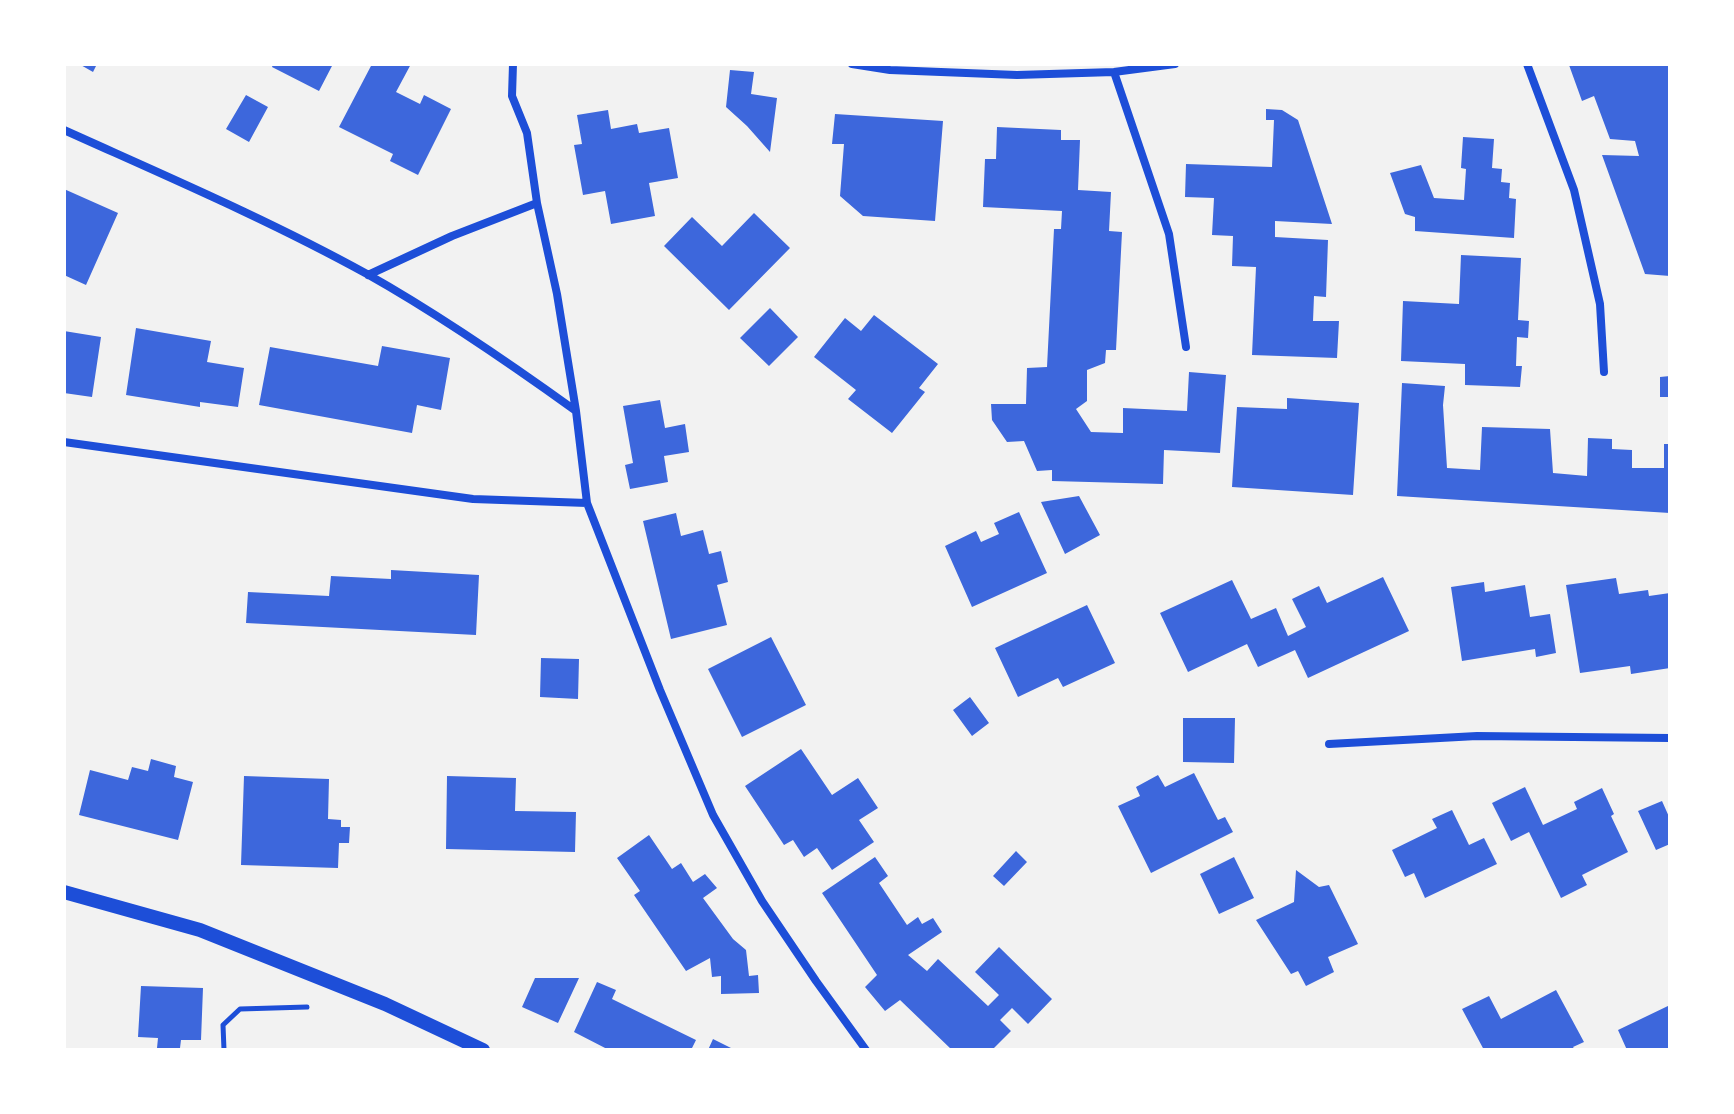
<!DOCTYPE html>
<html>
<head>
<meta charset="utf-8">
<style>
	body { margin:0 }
	#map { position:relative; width:1734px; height:1114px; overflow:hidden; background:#f2f2f2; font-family:Inter,sans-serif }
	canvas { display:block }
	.frame { position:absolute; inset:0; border:66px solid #fff; pointer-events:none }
</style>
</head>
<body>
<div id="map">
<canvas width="1734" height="1114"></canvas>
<div class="frame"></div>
</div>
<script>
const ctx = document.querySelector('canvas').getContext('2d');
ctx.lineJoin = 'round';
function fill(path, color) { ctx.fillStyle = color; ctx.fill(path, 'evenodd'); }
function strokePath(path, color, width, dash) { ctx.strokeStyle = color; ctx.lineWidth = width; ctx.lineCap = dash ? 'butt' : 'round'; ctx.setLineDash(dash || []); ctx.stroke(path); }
fill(new Path2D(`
	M79 64H97L93 72Z
	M273 64H333L319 91 272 67Z
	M372 64H411L396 92 420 104 424 95 451 109 418 175 390 161 393 154 339 127Z
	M1572 64H1670V276L1645 274 1602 155 1639 156 1635 141 1610 139 1594 96 1582 101 1569 65Z
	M730 70 754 72 751 94 777 98 770 152 747 126 726 107Z
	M246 95 268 107 249 142 226 129Z
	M1266 109 1282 110 1298 120 1332 224 1275 221V237L1328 240 1326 297 1314 296 1313 321H1339L1337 358 1252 355 1256 267 1232 266 1233 236 1212 235 1214 198 1185 197 1186 164 1272 167 1274 120H1266Z
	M608 110 611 129 637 124 639 133 669 128 678 178 649 183 655 216 611 224 605 191 583 195 574 145 582 144 577 115Z
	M835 114 943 121 935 221 863 216 840 196 844 144H832Z
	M997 127 1061 130V140H1080L1078 190 1111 192 1109 231 1122 232 1116 350H1106L1105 363 1087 370V401L1076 409 1091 432 1123 433V408L1187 411 1189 372 1226 375 1220 453 1164 450 1163 484 1052 481V470L1037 471 1024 441 1007 442 992 420 991 404H1026L1027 368 1047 367 1054 229H1061L1062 211 983 207 985 159H996Z
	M1463 137 1494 139 1492 168 1502 169 1501 182 1510 183 1509 198 1516 199 1514 238 1415 231V217L1405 214 1390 173 1421 165 1434 198 1464 200 1466 169 1461 168Z
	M64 189 118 213 86 285 64 275Z
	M754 213 790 248 729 310 664 246 692 217 722 246Z
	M1461 255 1521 258 1518 320 1529 321 1528 338 1517 337 1516 366H1522L1520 387 1465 385V364L1401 361 1403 301 1459 304Z
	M770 308 798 337 769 366 740 338Z
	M874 315 938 364 919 388 925 392 892 433 848 399 856 390 814 357 845 318 861 331Z
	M136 328 211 341 207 362 244 368 238 407 200 402V407L126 395Z
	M64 331 101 337 92 397 64 393Z
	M382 346 450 358 441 410 417 405 412 433 259 405 270 347 378 366Z
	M1670 376V397H1660V377Z
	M1402 383 1445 386 1443 405 1447 468 1480 470 1482 427 1550 429 1553 473 1587 476 1588 438 1612 439V449L1632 450V468H1664V444H1670V513L1397 496Z
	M1287 398 1359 403 1353 495 1232 487 1237 407 1287 409Z
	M660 400 665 428 685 424 689 452 664 456 668 482 630 489 625 465 633 463 623 406Z
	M1079 496 1100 535 1065 554 1041 502Z
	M1019 512 1047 573 972 607 945 546 976 531 981 542 999 534 994 523Z
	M676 513 681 536 703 530 709 554 721 551 728 582 717 585 727 625 671 639 643 521Z
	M391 570 479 575 476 635 246 623 248 592 329 596 331 576 391 579Z
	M1383 577 1409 631 1308 678 1295 650 1258 667 1247 644 1188 672 1160 613 1232 580 1251 619 1276 608 1288 636 1306 627 1292 599 1319 586 1327 603Z
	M1616 578 1619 594 1648 590 1649 596 1670 593V668L1631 674 1630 666 1580 673 1566 585Z
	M1484 582 1485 592 1525 585 1530 617 1550 614 1556 653 1536 657 1535 649 1462 661 1451 587Z
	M1087 605 1115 663 1063 687 1058 678 1018 697 995 648Z
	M771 637 806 705 742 737 708 669Z
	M541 658 579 659 578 699 540 697Z
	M970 697 989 723 972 736 953 710Z
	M1183 718H1235L1234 763 1183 762Z
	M801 749 832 795 858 778 878 808 859 820 874 842 832 870 817 848 804 857 793 840 784 845 745 786Z
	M151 759 176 766 174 777 193 782 178 840 79 815 90 770 128 780 132 767 148 771Z
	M1194 773 1218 820 1225 817 1233 832 1151 873 1118 806 1140 796 1136 787 1158 775 1165 787Z
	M244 776 329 779 328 819 341 820V827H350L349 843H339L338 868 241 865Z
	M447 776 516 778 515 811 576 812 575 852 446 849Z
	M1525 787 1543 825 1577 809 1574 802 1602 788 1614 814 1611 816 1628 852 1582 875 1587 885 1561 898 1529 832 1511 841 1492 803Z
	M1662 801 1670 819V844L1656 850 1638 811Z
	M1452 810 1469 845 1484 838 1497 864 1425 898 1414 873 1405 877 1392 850 1437 828 1432 819Z
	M649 835 672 869 681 863 693 882 705 874 717 888 703 898 733 939 746 950 749 976 758 975 759 993 721 994V976L712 977 710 958 686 971 634 895 640 891 617 858Z
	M1016 851 1027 862 1004 886 993 876Z
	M875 857 888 876 879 883 907 925 918 917 922 924 933 918 942 932 908 955 927 971 938 959 988 1006 999 995 975 972 999 947 1052 999 1028 1024 1012 1008 1000 1020 1011 1031 992 1050H952L900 1000 885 1011 865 987 877 975 822 893Z
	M1234 857 1254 898 1219 914 1200 874Z
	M1296 870 1319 887 1329 885 1358 944 1328 957 1334 972 1306 986 1298 971 1291 974 1256 920 1294 902Z
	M535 978H579L558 1023 522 1007Z
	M597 982 616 990 612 999 696 1040 691 1050H609L574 1032Z
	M141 986 203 988 201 1040H181L180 1048H157L158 1038 138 1037Z
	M1556 990 1584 1042 1573 1047 1575 1050H1484L1462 1009 1489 996 1501 1019Z
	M1670 1005V1050H1627L1618 1030Z
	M713 1039 735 1050H708Z`), '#3d67dc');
strokePath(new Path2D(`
	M224 1050 223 1025 240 1009 307 1007`), '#1d4ed8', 5);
strokePath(new Path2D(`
	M513 64 512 96 527 133 537 203 557 294 576 411
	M852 64 890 70 1017 75 1114 72 1175 64
	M1527 64 1574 190 1600 304 1604 372
	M1114 72 1169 234 1186 347
	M64 130C166 176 269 220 367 274 440 315 508 362 576 411L587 503 660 690 713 815 762 901 816 981 866 1050
	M368 275 452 236 537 203
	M64 442 473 499 587 503
	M1329 744 1477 736 1670 738`), '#1d4ed8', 8);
strokePath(new Path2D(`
	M64 892 200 930 385 1004 483 1050`), '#1d4ed8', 14);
</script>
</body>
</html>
